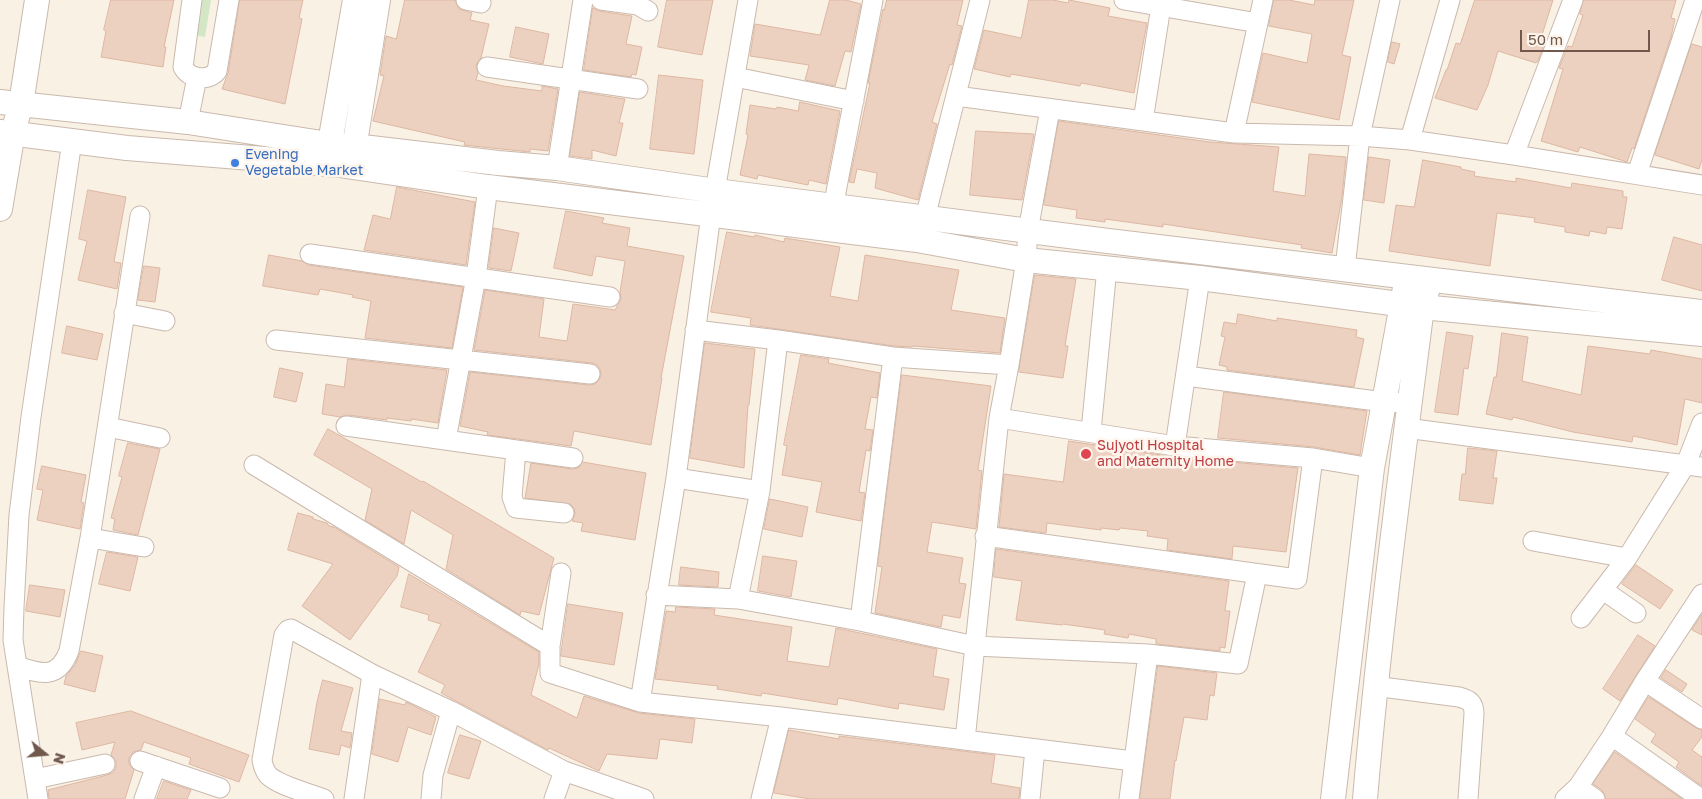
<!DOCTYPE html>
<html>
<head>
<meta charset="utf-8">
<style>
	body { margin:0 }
	#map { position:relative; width:1702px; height:799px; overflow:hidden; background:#faf1e5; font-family:"Golos Text",sans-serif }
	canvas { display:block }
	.north { position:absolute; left:20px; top:729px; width:50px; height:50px; -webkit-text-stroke:4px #fdf5eb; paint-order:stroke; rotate:107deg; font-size:14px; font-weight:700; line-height:20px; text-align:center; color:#70584d }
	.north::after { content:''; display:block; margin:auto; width:18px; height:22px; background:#70584d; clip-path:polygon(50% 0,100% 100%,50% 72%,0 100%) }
	.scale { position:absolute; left:1520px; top:30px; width:130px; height:22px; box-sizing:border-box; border:2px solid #70584d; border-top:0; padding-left:6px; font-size:15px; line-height:18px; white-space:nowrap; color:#70584d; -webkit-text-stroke:4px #fdf5eb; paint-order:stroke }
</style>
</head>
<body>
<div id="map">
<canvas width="1702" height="799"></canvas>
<div class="north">N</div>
<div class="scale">50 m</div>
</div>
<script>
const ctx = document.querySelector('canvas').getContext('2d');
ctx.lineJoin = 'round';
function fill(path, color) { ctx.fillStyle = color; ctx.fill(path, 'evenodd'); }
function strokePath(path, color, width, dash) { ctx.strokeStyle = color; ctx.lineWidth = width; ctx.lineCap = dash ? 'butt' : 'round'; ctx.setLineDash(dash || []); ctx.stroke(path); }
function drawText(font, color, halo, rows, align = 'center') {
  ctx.font = font + ' "Golos Text",sans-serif'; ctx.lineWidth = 5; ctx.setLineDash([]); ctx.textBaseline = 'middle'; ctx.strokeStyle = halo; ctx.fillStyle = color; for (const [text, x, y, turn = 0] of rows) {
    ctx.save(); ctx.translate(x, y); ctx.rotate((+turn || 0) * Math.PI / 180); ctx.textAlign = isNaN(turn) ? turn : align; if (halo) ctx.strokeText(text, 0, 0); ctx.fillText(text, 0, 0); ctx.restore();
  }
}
fill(new Path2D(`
	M188 0H211L205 37 182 33Z`), '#d3e6c5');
const building = new Path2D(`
	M111 0H174L164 47H166L163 67 101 57 106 31 104 30Z
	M240 0H303L299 18 302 19 285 104 222 89 228 73Z
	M405 0H455L459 9 472 13 470 20 489 24 481 58 476 65 478 73 476 80 503 86 542 91V86L558 89 548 151 530 149V152L464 145 465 142 373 121 384 76 380 75 386 36 396 39Z
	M667 0H713L702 55 658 47Z
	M830 0H846L861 4 851 52 845 51 835 86 805 80 809 65 750 56 755 24 820 35Z
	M887 0H963L957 25 962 26 952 65 950 64 932 122 937 124 918 200 875 188 877 173 857 169 854 183 849 182 870 83H868L883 9 884 10Z
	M1029 0H1053L1068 3 1069 0 1110 8 1108 16 1147 23 1134 93 1081 83 1080 86 1011 74 1010 77 974 69 984 30 1021 38Z
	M1274 0H1289L1314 5 1315 0H1354L1342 55 1351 57 1339 120 1252 102 1263 53 1307 63 1312 34 1269 26Z
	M1475 0H1553L1542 35 1544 36V38L1546 39 1538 61 1536 63 1498 51 1488 85 1477 110 1435 98 1446 70H1447L1456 43 1460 44Z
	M1584 0H1676L1671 18 1675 19 1671 37 1634 149 1632 148 1627 162 1580 147 1578 152 1541 141 1563 69 1559 68 1568 46 1572 47 1583 15 1580 14Z
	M593 8 599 11 632 16 626 44 642 47 636 75 632 74 631 77 584 70Z
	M516 27 549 34 543 64 510 57Z
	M1392 42 1400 44 1394 64 1388 62Z
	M1692 44 1702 47V160L1699 169 1655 155Z
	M659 75 703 80 694 154 650 149Z
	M580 92 625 99 619 123H623L616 156 592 150V159L570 156Z
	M800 102 840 111 826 184 809 180 808 185 758 175 757 179 740 175 748 135 746 134 750 105 776 109 777 107 798 111Z
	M1059 121 1210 142 1279 147 1273 191 1305 196 1309 154 1346 157 1342 197 1332 253 1301 248 1302 245 1163 224V227L1105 219V222L1076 218 1077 210 1044 205Z
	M976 131 1034 134 1022 200 970 195Z
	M1369 157 1390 160 1384 203 1364 200Z
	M1423 160 1461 167V169L1475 172 1474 176 1516 182V178L1571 188 1572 183 1623 191V197H1627L1622 229 1607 227 1606 234 1590 231 1589 236 1565 232V227L1534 222 1535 218 1497 213 1490 266 1389 251 1396 205 1414 207Z
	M397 187 475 202 466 265 364 250 373 215 390 219Z
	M88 190 126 197 114 262 121 263 117 289 78 280 87 241 79 239Z
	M566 211 604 218 602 223 630 228 627 246 684 256 661 378H662L651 445 574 431 571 446 487 435 488 432 460 426 470 372 589 385 595 384 599 380 601 375 600 369 597 365 592 363 474 350 485 290 544 299 539 337 567 341 573 304 615 310 621 299 620 292 625 261 596 256 592 276 554 268Z
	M494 228 519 233 511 271 489 268Z
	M727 232 754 237 755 235 784 242 785 238 840 247 830 296 858 301 865 255 959 270 951 310 1005 318 1000 353 913 346 912 347 894 346 750 325 751 318 711 312Z
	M1674 237 1702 245V291L1662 280Z
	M269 255 302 261 308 265 463 287 452 348 365 338 371 301 352 297 353 295 320 289 318 295 263 286Z
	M144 266 160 268 155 302 138 300Z
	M1035 275 1076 279 1065 346H1068L1063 378 1019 372Z
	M1238 314 1277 321V318L1357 330 1356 337 1364 339 1354 387 1227 370V367L1219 365 1225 337 1221 336 1224 322 1236 324Z
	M67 326 103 334 97 360 62 353Z
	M1447 332 1473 336 1468 369 1464 368 1458 415 1435 412Z
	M1502 333 1528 337 1522 381 1581 395 1588 346 1650 354 1651 350 1702 359V403L1685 399 1677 445 1633 436 1632 442 1573 432 1513 417 1512 420 1486 414 1494 377H1496Z
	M705 343 755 349 749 405H748L744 468 690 458Z
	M801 355 829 359 828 363 880 373 877 398 871 397 865 429 873 430 870 451 866 450 859 492 865 493 861 521 816 512 822 482 782 475 787 446 784 445Z
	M348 359 447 370 438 423 411 419V421L387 418V420L348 415 340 417 322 414 326 384 344 387Z
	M280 368 303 373 296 402 274 397Z
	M902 375 991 386 978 470 982 471 976 529 932 522 927 552 963 558 959 583 966 584 960 618 943 615 941 627 875 613 882 567 878 566Z
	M1224 392 1367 411 1360 455 1314 447 1218 438Z
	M328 429 422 482 423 481 554 558 539 615 521 611 520 615 446 569 453 535 411 510 404 544 365 520 372 489 314 455Z
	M1069 441 1174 457 1298 468 1286 552 1233 546 1232 559 1167 550 1168 539 1147 536 1148 531 1120 528 1119 530 1101 528V530L1047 523 1046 533 999 527 1004 474 1063 482Z
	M128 443 160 449 138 535 113 530 115 519 111 518 122 477 119 476Z
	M1468 448 1497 451 1493 478H1497L1493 504 1459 500 1462 474H1465Z
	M583 462 646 473 635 540 581 531 583 523 572 521 575 514 574 508 570 504 525 498 531 463 572 469 578 468Z
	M42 466 86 475 81 502 84 503 80 529 37 520 43 490 37 489Z
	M770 499 808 507 802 537 764 529Z
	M298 513 313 517V519L327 523 329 526 334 527 399 567 397 576 350 640 302 606 333 564 288 550Z
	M996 549 1229 581 1225 611H1230L1225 648 1220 647V651L1156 644V639L1129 634 1128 638 1104 634 1105 630 1063 624 1062 625 1016 620 1022 581 994 577Z
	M107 552 138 557 130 591 99 584Z
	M763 556 797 561 791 597 758 591Z
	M1636 565 1673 590 1660 609 1622 584Z
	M681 567 719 572 718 587 679 585Z
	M409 574 539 652V664L531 695 577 718 584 696 639 713 695 719 692 743 660 739 657 759 607 754 599 771 549 748 548 750 441 693 445 685 418 672 441 624 428 620 429 615 401 607Z
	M30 585 65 590 60 617 26 611Z
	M568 604 623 613 614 665 561 656Z
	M676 607 715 609 714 615 792 627 787 661 829 667 836 628 937 649 933 676 949 679 944 710 899 703 898 709 838 698 837 705 762 693 761 696 736 692 717 689 718 686 655 679 666 611 675 612Z
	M1702 615V635L1692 630Z
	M1638 635 1655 646 1620 701 1603 689Z
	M81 651 103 656 95 692 64 684 66 676 75 665Z
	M1158 666 1217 673 1214 696 1210 695 1207 720 1184 717 1176 761 1175 760 1170 799H1140Z
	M1666 670 1687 684 1682 692 1661 678Z
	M323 680 353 688 341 731 352 733 350 748 341 745 339 755 309 749 317 702Z
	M1649 697 1696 728 1702 730V737L1692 750 1702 757V786L1676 767 1679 762 1651 742 1656 734 1635 719Z
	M380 699 405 705 406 702 436 717 431 735 408 727 398 762 372 754Z
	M131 711 249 755 239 782 189 764 191 758 144 742 141 750 133 752 129 758V764L134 770 125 799H49L48 790 107 775 112 773 116 768V761L111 755 115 742 82 750 76 723Z
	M789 730 839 739V736L995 755 991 783 1020 788 1019 799H810L774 793Z
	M460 735 481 741 469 779 448 773Z
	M1615 752 1682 799H1606L1602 790 1593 784Z
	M164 781 191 790 187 799H157Z`);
fill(building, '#ecd0c0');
strokePath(building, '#ddb7a2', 1);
const minor = new Path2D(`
	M192 0 183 67C189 79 208 82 217 71L229 0
	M466 0 481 3
	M601 0 638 5 648 11
	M1124 0 1258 23
	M487 67 638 89
	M735 77 854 101
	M956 96 1234 133 1360 136 1410 140 1514 155 1702 185
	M1143 121 1161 6
	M188 122 197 77
	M1234 133 1263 0
	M1410 140 1450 0
	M1514 155 1573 0
	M557 168 583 0
	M1637 174 1695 0
	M831 218 873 0
	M925 218 980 0
	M310 254 610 297
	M1345 268 1360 136 1390 0
	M124 313 165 321
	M695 330 778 340 893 357
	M276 340 590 374
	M1186 376 1384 402 1410 403
	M999 418 1175 446 1313 458 1372 468
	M346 426 573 458
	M108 427 160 438
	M1406 428 1702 467
	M1091 431 1107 268
	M446 440 476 277 488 187
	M1175 446 1200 278
	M516 450 512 497 516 508 564 513
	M254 465 550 646V673L640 702 781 717 1133 761
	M676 478 760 491
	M985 536 1297 579 1313 458
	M90 538 144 547
	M1533 541 1627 558
	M1603 590 1636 613
	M656 595 738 599 860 621 975 646 1148 654 1238 664 1257 574
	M738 599 760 491 778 340
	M1581 618 1627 558 1686 464 1702 423
	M860 621 893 357 1009 365
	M550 646 561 573
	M17 666C40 674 58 680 69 651L90 538 140 216
	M1645 681 1702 719
	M1374 686 1459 697C1470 700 1474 703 1474 714L1468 799
	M640 702 676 478 711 214 748 0
	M1612 736 1701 799
	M965 740 999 418 1009 365 1026 260 1028 231 1050 109
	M140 761 220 788
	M35 779 105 764
	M1578 787 1595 799
	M38 799 13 640 14 607 19 515 31 417 72 141
	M144 799 156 766
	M324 799C309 793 279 786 268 775 264 770 263 766 262 760L284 635 288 630 291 629 372 674 451 711 564 771 644 799
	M354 799 372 674
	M431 799 433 775 451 711
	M554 799 564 771
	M761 799 781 717
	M1030 799 1035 749
	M1129 799 1148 654
	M1565 799 1578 787 1612 736 1645 681 1702 594`);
const tertiary = new Path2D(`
	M0 102 188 122 341 146H354L498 163 557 168 716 191 1108 241 1702 312
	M0 132 127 148 339 165 488 187 917 240 1026 260 1200 278 1422 307 1702 334
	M327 160 355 0
	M352 161 378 0
	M0 209 13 132 21 104 37 0
	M1333 799 1372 468 1405 288
	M1365 799C1379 634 1401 471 1422 307L1427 291`);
strokePath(minor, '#cab9ad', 21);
strokePath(tertiary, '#cab9ad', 26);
strokePath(minor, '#fff', 19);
strokePath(tertiary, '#fff', 24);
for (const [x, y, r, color] of [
	[235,163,5,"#3f7fe0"],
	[1086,454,6,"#e0444e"]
]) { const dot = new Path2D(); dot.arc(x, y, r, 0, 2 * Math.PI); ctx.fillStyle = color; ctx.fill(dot); strokePath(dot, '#fdf5eb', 2); }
drawText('14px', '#366cbe', '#fdf5eb', [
	["Evening",245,155],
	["Vegetable Market",245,171]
], 'left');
drawText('14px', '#be3a42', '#fdf5eb', [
	["Sujyoti Hospital",1097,446],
	["and Maternity Home",1097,462]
], 'left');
</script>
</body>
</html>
